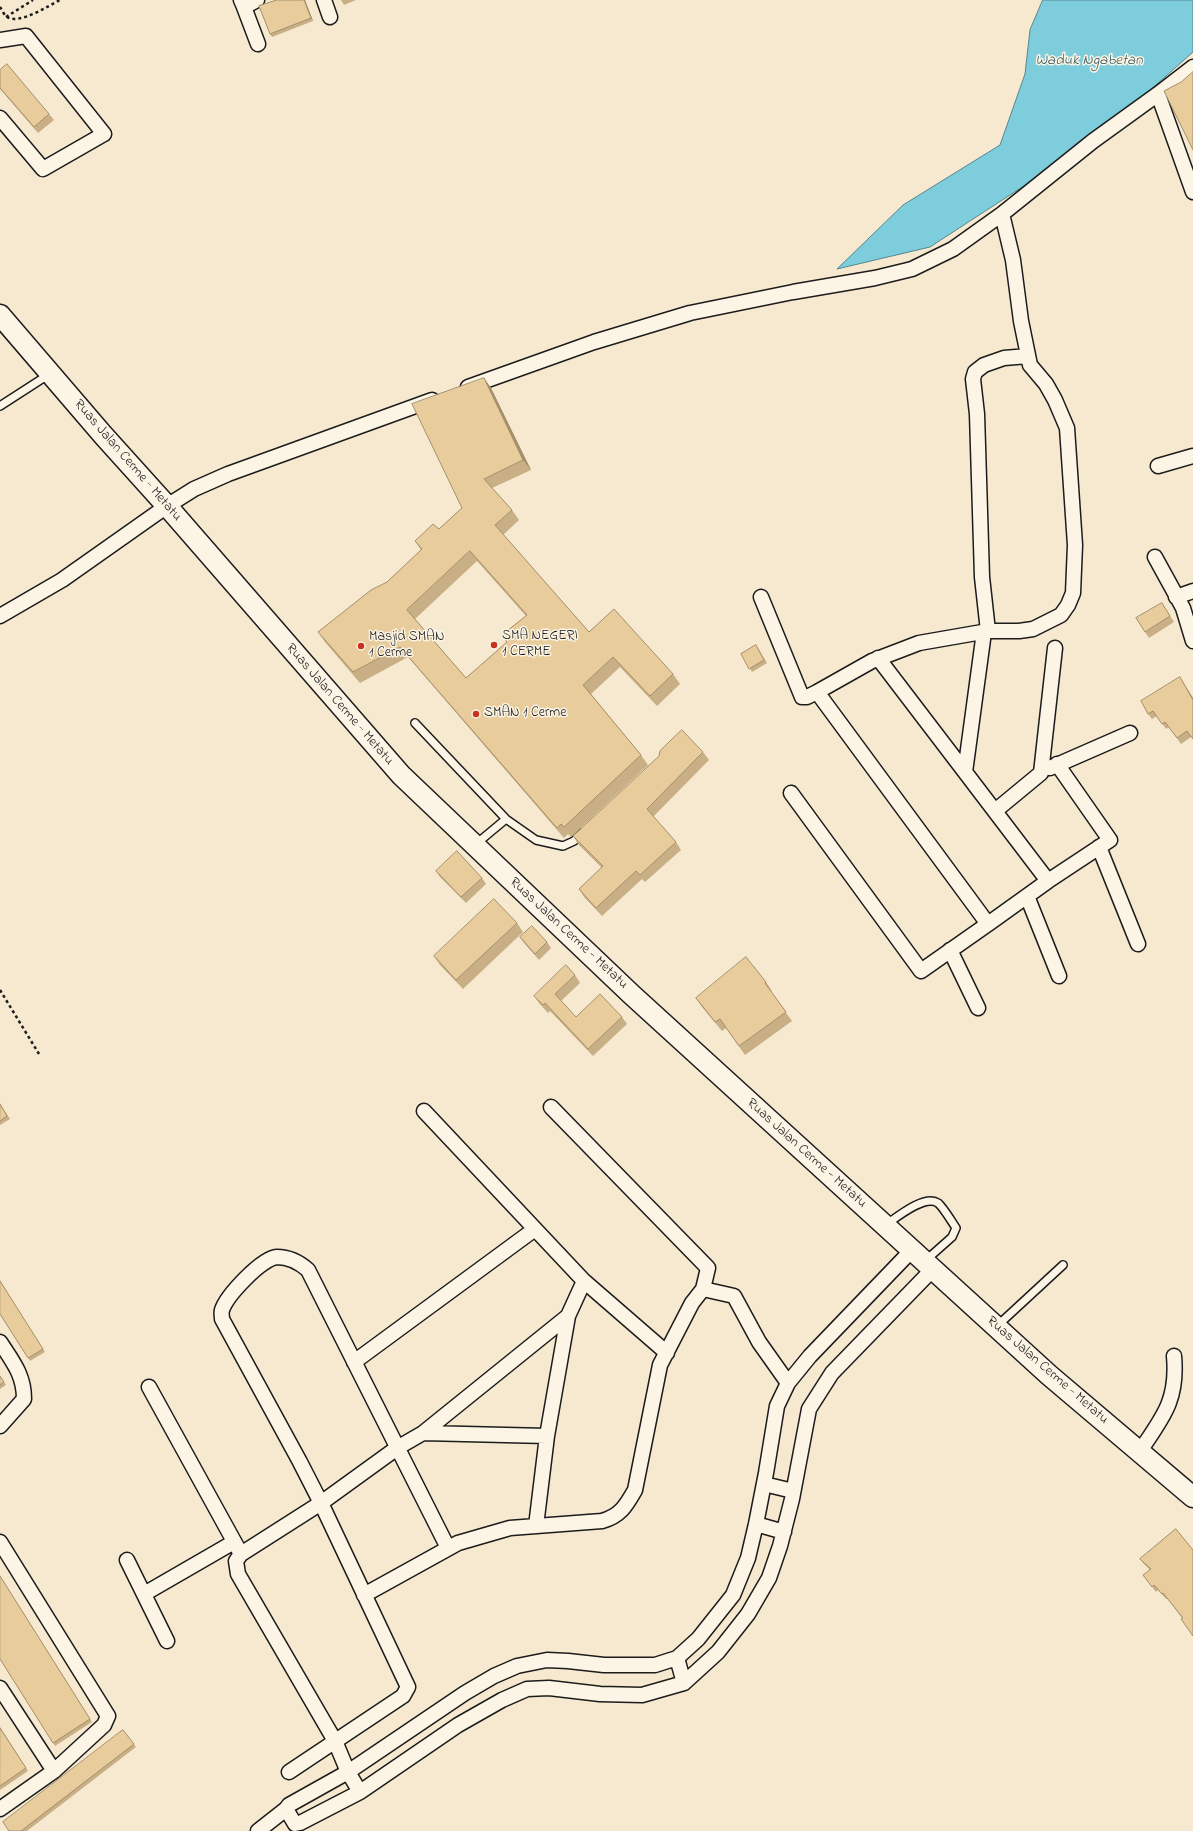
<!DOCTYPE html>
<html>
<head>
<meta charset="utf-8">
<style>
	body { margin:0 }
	canvas { display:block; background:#f6e9cf }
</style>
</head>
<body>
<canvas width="1193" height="1831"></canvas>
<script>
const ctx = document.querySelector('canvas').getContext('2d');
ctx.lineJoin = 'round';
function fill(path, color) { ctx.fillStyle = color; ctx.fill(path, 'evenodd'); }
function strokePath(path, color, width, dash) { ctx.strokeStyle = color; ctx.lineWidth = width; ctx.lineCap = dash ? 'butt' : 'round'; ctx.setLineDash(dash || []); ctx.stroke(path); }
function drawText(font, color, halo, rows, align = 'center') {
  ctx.font = font + ' "Indie Flower",sans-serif'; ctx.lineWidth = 3; ctx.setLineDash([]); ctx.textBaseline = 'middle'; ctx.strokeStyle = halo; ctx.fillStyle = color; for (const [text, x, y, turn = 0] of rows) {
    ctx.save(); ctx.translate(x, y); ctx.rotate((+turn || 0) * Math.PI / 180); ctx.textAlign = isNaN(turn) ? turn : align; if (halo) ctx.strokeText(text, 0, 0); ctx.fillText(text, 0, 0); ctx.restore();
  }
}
const water = new Path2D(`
	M1043 0H1193V52L1093 141 930 247 837 269 903 205 1000 145 1025 74 1030 30Z`);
fill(water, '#7ecddc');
strokePath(water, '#57868f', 1);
const lane = new Path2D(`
	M0 406 48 375
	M415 723 506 819 536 840 563 846 574 841 582 833
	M476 844 506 819
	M887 1224C897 1217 925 1194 938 1203 943 1207 952 1222 956 1228L952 1237 925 1261
	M997 1326 1063 1265`);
const street = new Path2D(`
	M241 0 244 7 257 0
	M324 0 330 17
	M244 7 258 44
	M0 40 26 36 104 134 43 169 0 118
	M1158 94 1193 192
	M468 387 594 342 690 313 793 292 875 278 912 269 953 249 1002 214 1093 141 1158 94 1193 67
	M1158 466 1193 456
	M1155 557 1183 608 1193 641
	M761 597 802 697H807L817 692
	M1176 597 1193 591
	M0 616 62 580 167 506 194 489 228 474 432 400
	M988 631 982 577 977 414 973 379 975 372 984 365 1004 358 1028 356
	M984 632 965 772 1048 881 988 924 817 692 872 661 919 643 988 631H1019L1033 629 1061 615 1068 605 1073 593 1075 545 1067 428 1055 400 1046 384 1030 365 1021 321 1013 260 1002 214
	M878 658 965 772
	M1050 768 1130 733
	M791 793 921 971 988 924
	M995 811 1041 773 1055 648
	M1099 847 1138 944
	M1048 881 1110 840 1057 764
	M1027 896 1059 976
	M950 950 978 1008
	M551 1107 708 1268 703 1289
	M424 1111 584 1281
	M912 1250 810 1356 788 1383 777 1406 766 1473 756 1524 748 1558 733 1595 698 1639 677 1658 655 1665H604L568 1661 547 1660 517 1666 494 1676 465 1693 348 1772 289 1805 286 1809 295 1824 300 1823 360 1792 458 1725 502 1700 527 1689 549 1688 600 1694 642 1695 684 1683 718 1652 748 1614 769 1578 780 1546 792 1499 809 1409 832 1373 933 1269
	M0 1342C13 1362 24 1375 24 1399L0 1426
	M354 1362 535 1229
	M149 1387 241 1554
	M423 1433 547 1436
	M1140 1451C1163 1417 1178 1400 1174 1356
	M764 1484 793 1491
	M756 1524 784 1532
	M536 1526 547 1436 568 1316
	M0 1542 108 1716 104 1725 54 1771 0 1688
	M448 1548 308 1270C299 1262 290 1257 277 1257 262 1258 227 1295 222 1310 221 1313 222 1316 222 1319L300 1462 321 1503 397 1448 423 1433 568 1316 584 1281 667 1353
	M127 1560 167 1641
	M144 1594 234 1542
	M364 1595 458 1543 510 1528 602 1521C620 1516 626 1506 635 1490L660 1365 692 1303 703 1289 734 1296 759 1342 788 1383
	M677 1658 684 1683
	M289 1772 403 1696 408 1687 321 1503 241 1554 236 1561 238 1574 335 1741 348 1772 360 1792
	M0 1809 54 1771
	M258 1831 286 1809`);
const secondary = new Path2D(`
	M0 315 103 435 167 506 401 775 631 994 1049 1375 1193 1497`);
strokePath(lane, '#1c1c1c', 10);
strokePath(street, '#1c1c1c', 17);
strokePath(secondary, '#1c1c1c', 23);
strokePath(new Path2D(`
	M0 7C2 10 4 15 7 17 19 25 48 6 60 0
	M6 17 33 0
	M0 990 39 1054`), '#1c1c1c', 2.5, [3, 3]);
strokePath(lane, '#fcf5e5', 7);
strokePath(street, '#fcf5e5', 14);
strokePath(secondary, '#fcf5e5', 20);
fill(new Path2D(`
	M277 0H305L313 21 272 37 270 34Z
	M341 0H356L344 5Z
	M0 70 49 114 54 120 38 133 0 89Z
	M484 378 491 388 531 470 492 488 512 510 519 520 503 535 589 632 673 674 680 684 657 706 620 667 591 694 641 755 648 765 571 837 568 834 564 838 408 657 360 683 325 642 318 632 387 582 421 550 415 541 439 529 462 508ZM477 561 526 616 502 635 507 643 466 678 415 619Z
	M1162 603 1174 622 1149 638 1145 632Z
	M756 645 767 663 752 672 741 654Z
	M1180 677 1184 683 1191 737 1181 744 1169 727 1166 729 1157 716 1152 719 1148 714Z
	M703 752 709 760 653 817 676 842 681 850 645 882 642 879 602 916 584 897 579 889 602 868 578 844 573 836Z
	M436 871 482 878 486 884 466 903 440 877Z
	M517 923 523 932 463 989 440 965 434 956Z
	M520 937 547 942 551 948 539 960 524 943Z
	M575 975 580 983 561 1001 576 1017H622L627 1024 593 1056 550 1011 548 1013 539 1003 534 996Z
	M766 982 772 991 771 992 792 1021 745 1055 726 1028 722 1031 702 1007 696 998Z
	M0 1104 10 1119 0 1125Z
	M0 1281 45 1352 30 1361 0 1314Z
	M0 1376 6 1385 0 1389Z
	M1176 1529 1182 1618 1167 1598 1166 1599 1158 1590 1156 1592 1143 1575 1150 1570 1143 1563 1140 1559Z
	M0 1576 92 1722 55 1746 0 1659Z
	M0 1727 28 1771 0 1790Z
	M123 1730 136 1747 27 1831H9Z`), '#c8af86');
fill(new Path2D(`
	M304 0H305L313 21 311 18Z
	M484 378 491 388 531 470 523 460Z
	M1180 677 1193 698V700Z`), '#a38f6d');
const building = new Path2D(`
	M277 0H304L311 18 270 34 259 6Z
	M7 64 49 114 34 127 0 88V70Z
	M1193 72V150L1164 91 1181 82Z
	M484 378 523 460 484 479 512 510 495 525 589 632 614 609 673 674 650 696 613 657 583 685 641 755 564 827 561 824 557 828 400 647 353 672 318 632 371 590 387 582 422 549 415 541 433 524 439 529 462 508 412 404ZM470 551 527 615 502 635 507 642 466 678 407 610Z
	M1162 603 1170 616 1145 632 1136 618Z
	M756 645 764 660 749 669 741 654Z
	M1180 677 1193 700V739L1187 731 1177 738 1165 722 1162 724 1153 711 1148 714 1141 701Z
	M682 730 703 752 647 809 676 842 640 875 636 871 596 908 579 889 603 866 573 836 659 756 660 751Z
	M457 851 482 878 461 897 436 871Z
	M494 899 517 923 456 980 434 956Z
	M532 926 547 942 535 954 520 937Z
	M746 957 766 982 765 983 786 1012 739 1046 720 1019 715 1022 696 998Z
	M566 965 575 975 555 994 576 1017 600 994 622 1017 588 1049 545 1003 543 1005 534 996Z
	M0 1104 7 1116 0 1121Z
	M0 1281 43 1349 28 1358 0 1314Z
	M0 1376 4 1382 0 1385Z
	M1176 1529 1193 1550V1636L1181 1619 1183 1618 1163 1593 1162 1594 1154 1585 1152 1587 1143 1575 1151 1569 1140 1559Z
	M0 1576 90 1719 53 1743 0 1659Z
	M0 1728 26 1768 0 1786Z
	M123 1730 134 1744 21 1831H9L3 1822Z`);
fill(building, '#e9cc9c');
strokePath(building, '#a38f6d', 1);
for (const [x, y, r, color] of [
	[494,645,4,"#c8321e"],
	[361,646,4,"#c8321e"],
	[476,714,4,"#c8321e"]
]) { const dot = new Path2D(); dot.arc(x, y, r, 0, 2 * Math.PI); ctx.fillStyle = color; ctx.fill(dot); strokePath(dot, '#fcf5e5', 1.5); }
drawText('14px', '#1c1c1c', '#fcf5e5', [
	["Ruas Jalan Cerme - Metatu",127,461,49],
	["Ruas Jalan Cerme - Metatu",339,705,49],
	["Ruas Jalan Cerme - Metatu",568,934,43],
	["Ruas Jalan Cerme - Metatu",806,1154,42],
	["Ruas Jalan Cerme - Metatu",1047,1371,41]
]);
drawText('14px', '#1c1c1c', '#fcf5e5', [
	["SMA NEGERI",502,637],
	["1 CERME",502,653],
	["Masjid SMAN",369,638],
	["1 Cerme",369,654],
	["SMAN 1 Cerme",484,714]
], 'left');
drawText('italic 15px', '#3e5a5f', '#fcf5e5', [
	["Waduk Ngabetan",1089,62]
]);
</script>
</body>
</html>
